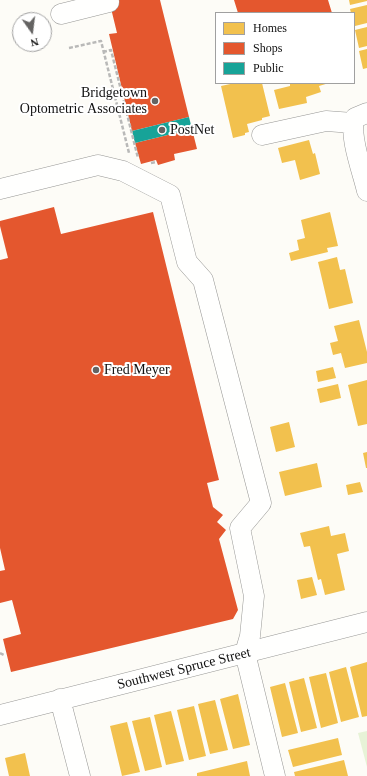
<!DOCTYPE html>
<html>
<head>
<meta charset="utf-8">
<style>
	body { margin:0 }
	#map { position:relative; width:367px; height:776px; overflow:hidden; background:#fdfcf7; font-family:"Times New Roman",serif }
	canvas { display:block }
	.legend { position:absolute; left:215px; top:12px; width:140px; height:72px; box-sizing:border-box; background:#fff; border:1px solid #a0a0a0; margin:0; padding:5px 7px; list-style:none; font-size:12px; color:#111 }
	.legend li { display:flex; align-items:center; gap:8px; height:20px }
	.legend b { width:20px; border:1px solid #a0a0a0 }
	.north { position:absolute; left:12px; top:12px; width:40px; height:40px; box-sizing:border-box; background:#fff; border:1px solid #a0a0a0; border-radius:50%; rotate:166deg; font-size:11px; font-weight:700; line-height:16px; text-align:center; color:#111 }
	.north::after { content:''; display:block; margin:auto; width:14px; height:18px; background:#646362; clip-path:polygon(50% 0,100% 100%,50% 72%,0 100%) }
</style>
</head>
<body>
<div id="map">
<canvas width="367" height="776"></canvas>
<ul class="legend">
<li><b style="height:11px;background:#f2c14e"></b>Homes</li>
<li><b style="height:11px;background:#e4572e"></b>Shops</li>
<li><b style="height:11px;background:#17a398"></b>Public</li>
</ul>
<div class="north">N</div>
</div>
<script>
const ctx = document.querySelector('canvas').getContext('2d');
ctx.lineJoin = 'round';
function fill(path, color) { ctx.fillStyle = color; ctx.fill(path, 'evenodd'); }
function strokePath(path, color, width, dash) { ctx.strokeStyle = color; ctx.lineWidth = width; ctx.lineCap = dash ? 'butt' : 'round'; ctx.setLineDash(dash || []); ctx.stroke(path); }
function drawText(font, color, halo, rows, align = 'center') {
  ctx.font = font + ' "Times New Roman",serif'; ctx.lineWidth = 4; ctx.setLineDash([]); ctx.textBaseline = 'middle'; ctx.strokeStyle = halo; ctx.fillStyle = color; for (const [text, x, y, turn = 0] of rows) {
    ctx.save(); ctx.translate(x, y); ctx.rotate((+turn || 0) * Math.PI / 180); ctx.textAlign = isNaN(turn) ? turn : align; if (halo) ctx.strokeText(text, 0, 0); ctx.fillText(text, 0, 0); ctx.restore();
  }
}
fill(new Path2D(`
	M367 731V767L358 733Z`), '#e7f3d7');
fill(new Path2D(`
	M349 0H367V1L350 5Z
	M367 5V23L355 26 354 13H351L350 9Z
	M367 27V46L359 48 355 30Z
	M367 49V68L363 69 359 51Z
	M235 83H262L270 116 262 118V120L247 124 249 132 245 133V135L233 138 221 86Z
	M290 83H329L319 86 321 92 306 97 307 103 279 109 274 90 290 86Z
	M309 140 313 154 315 153 320 174 300 180 295 160 282 163 278 148Z
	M330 212 338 246 327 248 328 252 291 261 289 253 299 250 297 240 305 238 301 220Z
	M337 257 340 270 345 269 353 303 329 309 318 262Z
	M359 320 367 352V363L345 368 341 353 333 355 330 343 338 341 334 326Z
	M333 367 336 378 318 382 316 371Z
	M367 380V424L358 426 348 385Z
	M338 384 341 398 320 403 317 389Z
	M289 422 295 447 276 452 270 427Z
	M367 452V468H366L363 453Z
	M317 463 322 487 285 496 279 472Z
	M360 482 363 492 348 495 346 485Z
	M329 526 331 536 345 533 349 551 337 554 345 590 325 595 321 579 318 580 310 546 304 547 300 533Z
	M312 577 317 595 301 599 297 580Z
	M367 662V716L362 717 350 667Z
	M346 667 359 717 341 722 329 672Z
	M326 673 338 723 321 728 309 677Z
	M304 678 317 728 301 732 289 682Z
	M285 683 298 733 282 737 270 687Z
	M238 694 250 745 233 749 220 699Z
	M215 700 228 750 210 754 198 704Z
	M194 706 206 756 189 760 177 710Z
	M171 711 184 761 166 765 154 715Z
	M150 717 162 767 145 771 132 721Z
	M127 722 140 772 122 776 110 726Z
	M338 738 342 755 293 767 288 750Z
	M25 753 30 776H9L5 758Z
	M344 760 348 776H295L294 772Z
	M247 761 250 776H197V773Z`), '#f2c14e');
fill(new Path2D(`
	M109 0H160L189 117 132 131 109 34 117 33Z
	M234 0H328L332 13H238Z
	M192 129 197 149 174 154 175 160 158 165 156 160 141 164 135 143Z
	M54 207 61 234 153 212 219 480 207 483 213 507 223 515 217 522 226 530 219 539 238 610 233 619 11 672 3 639 21 634 12 600 0 603V571L5 570 0 548V260L8 258 0 226V221Z`), '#e4572e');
fill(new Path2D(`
	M189 117 192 129 135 143 132 131Z`), '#17a398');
const minor = new Path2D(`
	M61 14 109 2
	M367 113 355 118C348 134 363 173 367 191
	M262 135 326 121 353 123
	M0 189 98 165 123 171 170 195 187 262 203 280 261 503 240 528 254 596 250 636 245 653 275 776
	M60 699 80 776
	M0 715 367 622`);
strokePath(minor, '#979795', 21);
strokePath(new Path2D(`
	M69 48 101 41 129 153
	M103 52 111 50 138 158
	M151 163 156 162
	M0 653 4 655`), '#b9b9b8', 2.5, [4, 2]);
strokePath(minor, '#fffffe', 20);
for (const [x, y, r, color] of [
	[155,101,4,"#646362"],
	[162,130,4,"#646362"],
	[96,370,4,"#646362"]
]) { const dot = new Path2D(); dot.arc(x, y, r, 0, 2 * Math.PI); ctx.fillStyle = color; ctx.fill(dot); strokePath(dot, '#fff', 1.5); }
drawText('14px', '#111', '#fff', [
	["Bridgetown",147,93,"right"],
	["Optometric Associates",147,109,"right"],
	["PostNet",170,130],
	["Fred Meyer",104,370]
], 'left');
drawText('14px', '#111', '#fff', [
	["Southwest Spruce Street",184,669,-14]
]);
</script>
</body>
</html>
